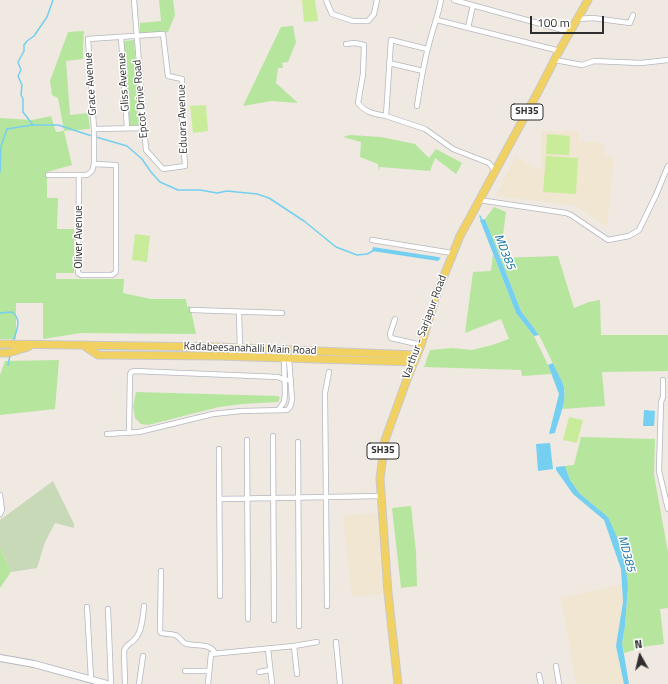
<!DOCTYPE html>
<html>
<head>
<meta charset="utf-8">
<style>
	body { margin:0 }
	#map { position:relative; width:668px; height:684px; overflow:hidden; background:#efe9e1; font-family:"Titillium Web",sans-serif }
	canvas { display:block }
	.north { position:absolute; left:620px; top:636px; width:40px; height:40px; -webkit-text-stroke:3px #fff; paint-order:stroke; rotate:352deg; font-size:11px; font-weight:700; line-height:16px; text-align:center; color:#2e2e2e }
	.north::after { content:''; display:block; margin:auto; width:14px; height:18px; background:#2e2e2e; clip-path:polygon(50% 0,100% 100%,50% 72%,0 100%) }
	.scale { position:absolute; left:530px; top:16px; width:74px; height:18px; box-sizing:border-box; border:2px solid #2e2e2e; border-top:0; padding-left:5px; font-size:12px; line-height:14px; white-space:nowrap; color:#2e2e2e; -webkit-text-stroke:3px #fff; paint-order:stroke }
</style>
</head>
<body>
<div id="map">
<canvas width="668" height="684"></canvas>
<div class="north">N</div>
<div class="scale">100 m</div>
</div>
<script>
const ctx = document.querySelector('canvas').getContext('2d');
ctx.lineJoin = 'round';
function fill(path, color) { ctx.fillStyle = color; ctx.fill(path, 'evenodd'); }
function strokePath(path, color, width, dash) { ctx.strokeStyle = color; ctx.lineWidth = width; ctx.lineCap = dash ? 'butt' : 'round'; ctx.setLineDash(dash || []); ctx.stroke(path); }
function drawText(font, color, halo, rows, align = 'center') {
  ctx.font = font + ' "Titillium Web",sans-serif'; ctx.lineWidth = 3; ctx.setLineDash([]); ctx.textBaseline = 'middle'; ctx.strokeStyle = halo; ctx.fillStyle = color; for (const [text, x, y, turn = 0] of rows) {
    ctx.save(); ctx.translate(x, y); ctx.rotate((+turn || 0) * Math.PI / 180); ctx.textAlign = isNaN(turn) ? turn : align; if (halo) ctx.strokeText(text, 0, 0); ctx.fillText(text, 0, 0); ctx.restore();
  }
}
fill(new Path2D(`
	M541 131H579V141L604 143 605 156 614 158 607 227 577 206 496 196 515 157 541 170Z
	M377 513 383 594 354 597 351 589 343 516Z
	M622 584 623 602 616 646 624 684H576L561 598Z`), '#f0e6d1');
fill(new Path2D(`
	M159 0H173L175 15 168 32 140 34V23L161 21Z
	M293 26 296 42 288 62 282 63 283 68H278L276 83 298 103 271 101 243 106 281 27Z
	M84 31 83 45V59L66 61 70 115 88 113 90 129 64 131 72 165 47 172V198H58L57 229H74V273H56V279H124L123 293 151 299H186L187 307 190 306 196 334 81 333 43 339V303H16V339H0V118L32 120 51 116 56 132 64 131 58 98 52 95 50 81 68 32Z
	M134 40 140 125 129 126 124 41Z
	M350 135 381 137 415 144 429 158 436 149 462 163 456 174 435 158 430 171 380 167 379 171 378 164 360 157 361 142 343 137Z
	M494 207 506 212 500 258 558 256 574 308 589 302 600 300 601 335H668V371L602 372 605 406 562 409 565 392 563 384 539 335 521 311 485 219Z
	M493 254 516 313 534 336 548 365 551 374 522 376 521 370 424 367 430 350 453 348 472 350 492 345 509 339 501 319 465 333 473 272 491 271Z
	M59 360 55 409 0 415V375L5 361Z
	M136 392 278 396 280 398 278 402 242 404 219 407 148 425 141 424 135 418 133 406Z
	M581 437 655 439 654 475 668 552V608L660 609 664 644 648 646 624 653 622 643 625 626 628 587 608 517 580 494 570 480 565 466 574 465Z
	M411 506 416 552 417 586 401 588 392 508Z
	M0 547 11 572 0 588Z`), '#b6e59e');
fill(new Path2D(`
	M53 481 74 524V528L55 523 45 542 37 568 11 572 0 547V520Z`), '#c8d9b8');
fill(new Path2D(`
	M302 0H315L318 21 304 22Z
	M206 105 208 131 193 133 190 106Z
	M547 134 570 136 569 155 546 154Z
	M546 156 578 158 576 194 543 192Z
	M135 234 150 236 147 262 132 260Z
	M569 417 583 420 577 443 563 440Z`), '#c9ec9a');
fill(new Path2D(`
	M485 219 521 311 539 335 534 336 516 313 480 220Z
	M373 247 438 257 441 258 438 261 372 251Z
	M553 363C556 370 560 377 563 384 568 399 559 418 555 433L549 434 559 394 548 365Z
	M644 410 655 411 654 426H643Z
	M550 443 553 469 538 471 536 444Z
	M565 466 570 480 580 494 608 517 624 553 628 587 625 626 622 643 629 684H624L616 646 623 602 621 569 604 520 573 494 556 470V467Z`), '#75cff0');
strokePath(new Path2D(`
	M53 0 47 17 34 36 27 41 24 45V51L18 62 21 70 18 76 22 85 21 95 23 99V112L33 125H58L92 136
	M96 137 127 146 142 159 151 172 160 182 178 190H200L217 193 227 191 257 194 269 198 304 221 336 247 357 255 367 254 373 251
	M0 172 1 146 7 129 32 125
	M480 216 482 221
	M0 313 12 312C23 320 16 331 13 342
	M8 365 10 355`), '#75cff0', 1.5);
const street = new Path2D(`
	M326 0 332 14 353 21H368L374 14 377 0
	M454 0 570 32
	M577 19 593 18 630 23 633 15
	M437 20 560 51
	M468 28 473 5
	M121 37 127 128
	M346 44 355 43 364 45 363 74 358 103C366 113 375 114 386 116
	M427 49 391 40 386 116 425 129 453 149 489 163 495 171
	M555 60 582 65 594 61 641 63 668 60
	M389 63 423 71
	M417 106C420 86 423 67 428 48 432 31 438 16 441 0
	M94 129 144 128
	M94 164 116 165V272L112 275H81L78 273 79 175H87L92 171 94 164V129L88 39 163 34 168 76 182 79V122L185 166 163 169 146 150 134 0
	M48 175H79
	M479 200 566 213 571 215 608 240 629 236 639 230 656 195 668 166
	M372 240 452 253
	M192 310 282 313
	M239 312 240 348
	M395 319 390 334 391 338 421 345
	M663 380V397L661 402 659 471 668 509
	M279 409 284 402 285 394 284 359
	M129 433 130 375 131 372 135 371 278 377 285 380H291
	M107 434 139 432 213 414 241 411 287 410 290 407 292 400 289 359
	M273 436 274 620
	M247 440 248 619
	M298 442 299 626
	M219 449 220 596
	M0 495 2 510 0 514
	M219 499 381 496
	M161 571 160 632C164 635 170 633 175 635 180 636 181 643 187 644 196 646 210 643 215 653
	M327 606 325 393 329 372
	M87 607 91 679
	M108 609 111 684
	M336 642 340 684
	M294 646 297 674
	M268 649 272 684
	M556 666 559 684
	M185 671H209
	M259 672 270 670
	M539 675 541 684
	M125 684 124 651C126 644 131 644 135 639 142 632 143 616 144 606
	M139 684 143 656
	M208 684 211 654 294 646 317 642`);
const secondary = new Path2D(`
	M0 658 34 664 107 684`);
const primary = new Path2D(`
	M0 344 217 347 417 355
	M83 345 98 355 218 356 414 362
	M0 353H8L28 347
	M398 684 388 593 380 479 385 440 406 382 421 345 437 293 460 236 538 92 558 53 588 0`);
strokePath(street, '#b4b7c1', 6);
strokePath(secondary, '#b4b7c1', 8);
strokePath(primary, '#c9c9c9', 9);
strokePath(street, '#fff', 4.5);
strokePath(secondary, '#fff', 6);
strokePath(primary, '#f2d163', 7);
for (const [x, y, w] of [
	[527,112,32],
	[383,451,32]
]) { const box = new Path2D(); box.roundRect(x - w / 2, y - 8, w, 16, 3); ctx.fillStyle = '#fff'; ctx.fill(box); strokePath(box, '#2e2e2e', 1); }
drawText('bold 10px', '#2e2e2e', null, [
	["SH35",527,112],
	["SH35",383,451]
]);
drawText('11px', '#2e2e2e', '#fff', [
	["Gliss Avenue",124,82,-94],
	["Grace Avenue",91,84,-94],
	["Epcot Drive Road",141,99,-95],
	["Eduora Avenue",183,119,-92],
	["Oliver Avenue",79,237,-90],
	["Varthur - Sarjapur Road",425,327,-70],
	["Kadabeesanahalli Main Road",250,349,2]
]);
drawText('italic 12px', '#0d6fa3', '#fff', [
	["MD385",504,252,68],
	["MD385",626,554,75]
]);
</script>
</body>
</html>
